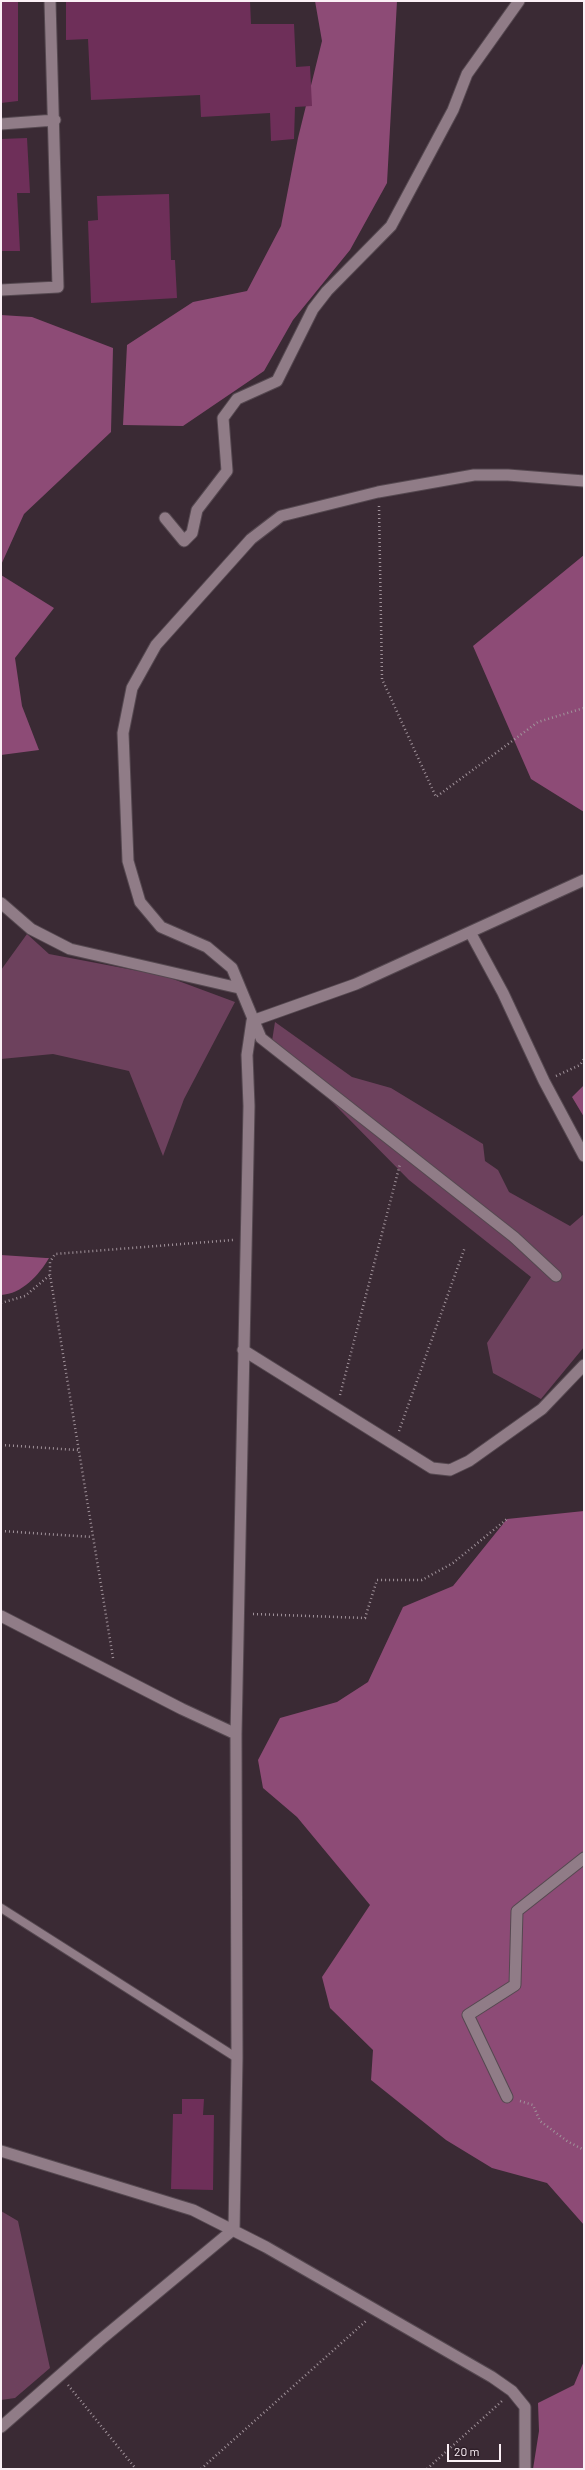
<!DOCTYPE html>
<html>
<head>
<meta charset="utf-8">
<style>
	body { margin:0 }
	#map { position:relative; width:585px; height:2470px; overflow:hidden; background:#3a2a34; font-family:Barlow,sans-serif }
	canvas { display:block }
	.frame { position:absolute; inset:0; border:2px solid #fbf0f6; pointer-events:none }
	.scale { position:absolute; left:447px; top:2444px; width:54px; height:18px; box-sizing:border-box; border:2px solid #fbf0f6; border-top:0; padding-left:5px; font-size:12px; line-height:14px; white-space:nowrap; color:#fbf0f6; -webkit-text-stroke:3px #30202a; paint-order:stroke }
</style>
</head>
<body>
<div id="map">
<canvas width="585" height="2470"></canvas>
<div class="frame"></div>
<div class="scale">20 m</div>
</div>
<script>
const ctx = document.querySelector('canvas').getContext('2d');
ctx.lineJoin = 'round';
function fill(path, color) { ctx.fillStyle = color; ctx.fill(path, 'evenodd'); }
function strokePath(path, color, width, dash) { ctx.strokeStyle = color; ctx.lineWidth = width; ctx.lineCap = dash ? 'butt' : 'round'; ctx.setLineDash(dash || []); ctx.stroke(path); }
fill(new Path2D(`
	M27 934 49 954 165 976 235 1002 184 1099 163 1156 129 1071 53 1054 1 1059V970Z
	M275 1022 352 1077 391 1088 483 1144 485 1161 498 1170 509 1192 570 1226 584 1214V1347L541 1399 493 1373 487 1343 531 1277 409 1180 272 1041Z
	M1 2211 18 2221 50 2368 15 2398 1 2400Z`), '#6d415d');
fill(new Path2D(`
	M315 1H397L387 183 350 250 293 320 264 371 183 426 123 425 127 345 193 302 247 291 281 226 298 138 322 41Z
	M1 315 32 317 113 348 111 432 24 514 1 565Z
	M584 555V812L531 779 473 646Z
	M1 575 54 608 15 658 22 706 39 750 1 755Z
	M584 1085V1117L572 1097Z
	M1 1255 46 1258H49C39 1275 22 1294 1 1295Z
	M584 1511V2225L547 2183 492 2168 446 2140 371 2080 373 2050 330 2008 322 1977 370 1905 297 1817 263 1788 258 1760 280 1718 337 1702 368 1682 403 1607 453 1586 507 1519Z
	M584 2361V2469H533L539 2431 538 2403 574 2385Z`), '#8d4b76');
fill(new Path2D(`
	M1 1H18V101L1 103Z
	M66 1H250L251 24H294L296 67 310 66 312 106 295 107 294 139 271 141 270 113 201 117 200 95 91 100 88 39 66 40Z
	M27 138 30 193H17L20 251H1V139Z
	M169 194 171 260H175L177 298 91 303 88 221 98 220 97 196Z
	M182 2099H204L203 2115H214L213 2190 171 2189 173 2114H182Z`), '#6e2f59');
const service = new Path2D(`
	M1 1908 237 2058`);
const minor = new Path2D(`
	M1 124 55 120
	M1 290 58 287 50 1
	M165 518 184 541 192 533 197 510 227 471 223 418 237 399 277 381 313 309 327 291 391 226 453 110 467 74 519 1
	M1 903 31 929 70 949 239 988
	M470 932 503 993 544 1081 584 1156
	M252 1021 356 984 584 880
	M556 1276 514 1237 261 1038 232 968 207 947 161 927 140 902 128 861 123 733 132 688 156 645 251 539 281 516 378 492 474 475H508L584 481
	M243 1350 432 1468 450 1470 469 1461 542 1409 584 1365
	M1 1616 182 1709 236 1734
	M507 2097 468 2015 515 1985 517 1911 584 1858
	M1 2151 193 2210 266 2247 492 2377 512 2391 525 2407V2469
	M1 2427 99 2341 234 2229 237 2058 236 1734 249 1106 247 1055 252 1021`);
strokePath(service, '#554850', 10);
strokePath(minor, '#554850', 13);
strokePath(new Path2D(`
	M379 506 382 679 436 797 538 722 584 708
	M556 1076 580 1065 584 1059
	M1 1303 25 1296 50 1275
	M340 1395 400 1164
	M399 1431 465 1247
	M1 1445 78 1450
	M1 1531 92 1537
	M253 1614 365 1618 377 1580H422L453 1563 507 1519
	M113 1658 50 1275V1262L55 1254 233 1240
	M520 2101 533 2105 540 2121 567 2141 584 2150
	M68 2385 136 2469
	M201 2469 366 2321
	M427 2469 502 2401`), '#a0929a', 2.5, [1, 3]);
strokePath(service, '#907c87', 8);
strokePath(minor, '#907c87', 11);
</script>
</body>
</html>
